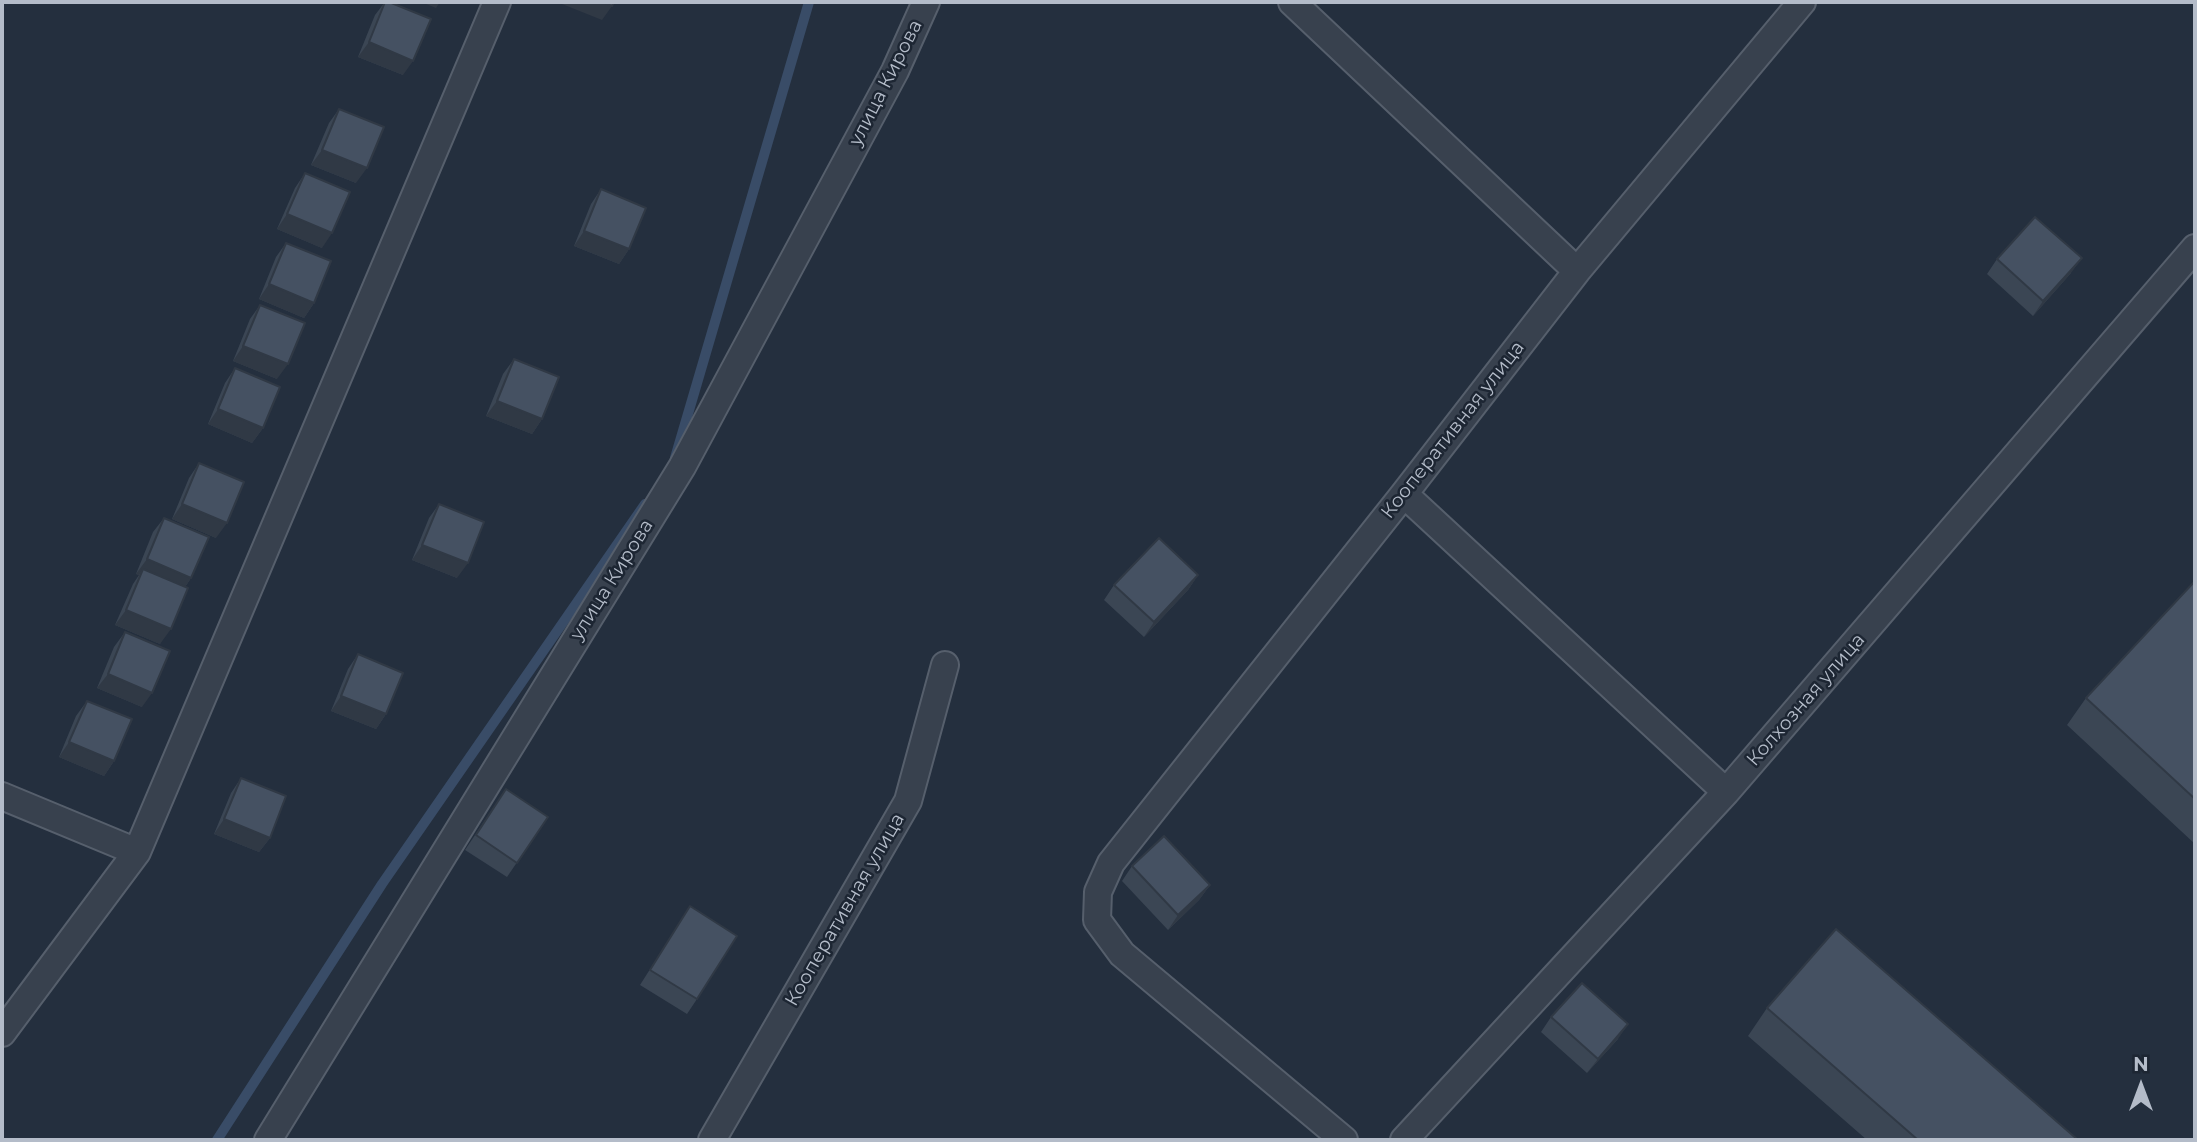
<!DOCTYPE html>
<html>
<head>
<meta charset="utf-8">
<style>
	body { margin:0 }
	#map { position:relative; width:2197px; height:1142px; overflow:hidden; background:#242f3e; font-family:Montserrat,sans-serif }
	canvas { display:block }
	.frame { position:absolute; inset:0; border:4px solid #b4bcc9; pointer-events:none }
	.north { position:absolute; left:2106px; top:1051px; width:70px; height:70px; -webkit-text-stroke:5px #1d2633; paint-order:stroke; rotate:0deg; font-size:19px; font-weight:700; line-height:28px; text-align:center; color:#b4bcc9 }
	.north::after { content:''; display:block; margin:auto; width:24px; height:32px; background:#b4bcc9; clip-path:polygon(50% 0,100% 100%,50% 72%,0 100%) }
</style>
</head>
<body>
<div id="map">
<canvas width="2197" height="1142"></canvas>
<div class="frame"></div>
<div class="north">N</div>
</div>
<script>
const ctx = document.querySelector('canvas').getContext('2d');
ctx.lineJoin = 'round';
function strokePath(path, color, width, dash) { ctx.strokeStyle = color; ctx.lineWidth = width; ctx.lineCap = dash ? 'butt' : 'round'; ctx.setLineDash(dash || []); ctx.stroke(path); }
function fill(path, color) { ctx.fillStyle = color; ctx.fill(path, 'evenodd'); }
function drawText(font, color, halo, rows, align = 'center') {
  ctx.font = font + ' Montserrat,sans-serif'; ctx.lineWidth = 5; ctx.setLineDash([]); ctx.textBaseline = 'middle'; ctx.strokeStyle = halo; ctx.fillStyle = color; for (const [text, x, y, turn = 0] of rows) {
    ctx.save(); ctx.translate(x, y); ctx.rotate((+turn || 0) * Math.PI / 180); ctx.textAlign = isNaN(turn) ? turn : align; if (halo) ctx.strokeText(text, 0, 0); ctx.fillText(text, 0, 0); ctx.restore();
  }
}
strokePath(new Path2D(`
	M675 458 809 2
	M217 1140 382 884 645 504`), '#394c67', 10);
const street = new Path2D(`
	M1292 2 1577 271
	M1404 494 1726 792
	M2 796 137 852
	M2 1033 137 852 497 2
	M268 1140 682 467 895 71 926 2
	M712 1140 908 801 945 665
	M1344 1140 1122 954 1097 920 1098 892 1111 863 1404 494 1577 271 1802 2
	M1404 1140 1726 792 2195 248`);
strokePath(street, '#565f6c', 30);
strokePath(street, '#38414e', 26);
fill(new Path2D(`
	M385 2 403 75 358 57 375 15Z
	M339 109 356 183 311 165 329 123Z
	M305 173 322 248 277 229 295 188Z
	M601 189 629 249 619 264 574 246 591 204Z
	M286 243 314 303 304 318 259 299 276 257Z
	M1997 259 2071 273 2033 316 1987 274Z
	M260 305 277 379 233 361 250 319Z
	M514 359 542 419 532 434 486 416 503 374Z
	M235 368 263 428 252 443 208 424 225 383Z
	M199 463 216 538 172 519 189 478Z
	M439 504 457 578 412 560 429 518Z
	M164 518 191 578 185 587 160 644 115 625 133 584 139 575 136 574 153 532Z
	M1198 575 1188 590 1144 637 1104 600 1114 585Z
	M2195 581V844L2067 725 2086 698Z
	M125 632 142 707 97 688 114 647Z
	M358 654 386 714 376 729 331 711 348 669Z
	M87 701 114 761 104 776 59 757 76 716Z
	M241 778 270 838 259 852 214 834 231 793Z
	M506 789 548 817 507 877 465 850Z
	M1132 866 1210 885 1199 900 1168 930 1122 881Z
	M690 906 697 999 687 1014 640 985Z
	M1767 1008 2078 1140H1867L1748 1036Z
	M1551 1017 1618 1039 1587 1073 1541 1032Z`), '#3b4654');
fill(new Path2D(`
	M421 2H440L436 8Z
	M557 2H603L612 6 602 20Z
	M369 42 413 61 403 75 358 57Z
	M322 150 367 168 356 183 311 165Z
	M287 214 332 233 322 248 277 229Z
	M584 231 629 249 619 264 574 246Z
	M2082 258 2071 273 2033 316 2043 301Z
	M269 284 314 303 304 318 259 299Z
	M243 346 288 364 277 379 233 361Z
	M497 401 542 419 532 434 486 416Z
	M218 409 263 428 252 443 208 424Z
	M182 504 227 523 216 538 172 519Z
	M422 545 468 563 457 578 412 560Z
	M147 559 191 578 181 593 143 569 139 575 136 574Z
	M1198 575 1188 590 1144 637 1154 622Z
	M126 610 171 629 160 644 115 625Z
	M108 674 152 693 142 707 97 688Z
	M341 696 386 714 376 729 331 711Z
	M69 742 114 761 104 776 59 757Z
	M224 819 270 838 259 852 214 834Z
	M1210 885 1199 900 1168 930 1178 915Z
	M1628 1024 1618 1039 1587 1073 1598 1059Z`), '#303945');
const building = new Path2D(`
	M385 2H389L431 19 413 61 369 42Z
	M603 2H614L612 6Z
	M339 109 384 127 367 168 322 150Z
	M305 173 350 192 332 233 287 214Z
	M601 189 646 208 629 249 584 231Z
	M2035 217 2082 258 2043 301 1997 259Z
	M286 243 331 261 314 303 269 284Z
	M260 305 305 323 288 364 243 346Z
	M514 359 559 377 542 419 497 401Z
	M235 368 280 387 263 428 218 409Z
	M199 463 244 482 227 523 182 504Z
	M439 504 484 522 468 563 422 545Z
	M164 518 209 537 191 578 147 559Z
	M1159 538 1198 575 1154 622 1114 585Z
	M143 569 188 588 171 629 126 610Z
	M2195 581V799L2086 698Z
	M125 632 170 651 152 693 108 674Z
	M358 654 403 673 386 714 341 696Z
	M87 701 132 719 114 761 69 742Z
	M241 778 286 796 270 838 224 819Z
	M506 789 548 817 517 863 476 835Z
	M1164 836 1210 885 1178 915 1132 866Z
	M690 906 737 936 697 999 650 970Z
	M1836 929 2078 1140H1918L1767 1008Z
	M1582 983 1628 1024 1598 1059 1551 1017Z`);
fill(building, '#455162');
strokePath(building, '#303945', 2);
drawText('19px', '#b4bcc9', '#1d2633', [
	["улица Кирова",886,83,-63],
	["Кооперативная улица",1453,430,-52],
	["улица Кирова",612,580,-58],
	["Колхозная улица",1806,700,-49],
	["Кооперативная улица",845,910,-60]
]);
</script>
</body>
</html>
